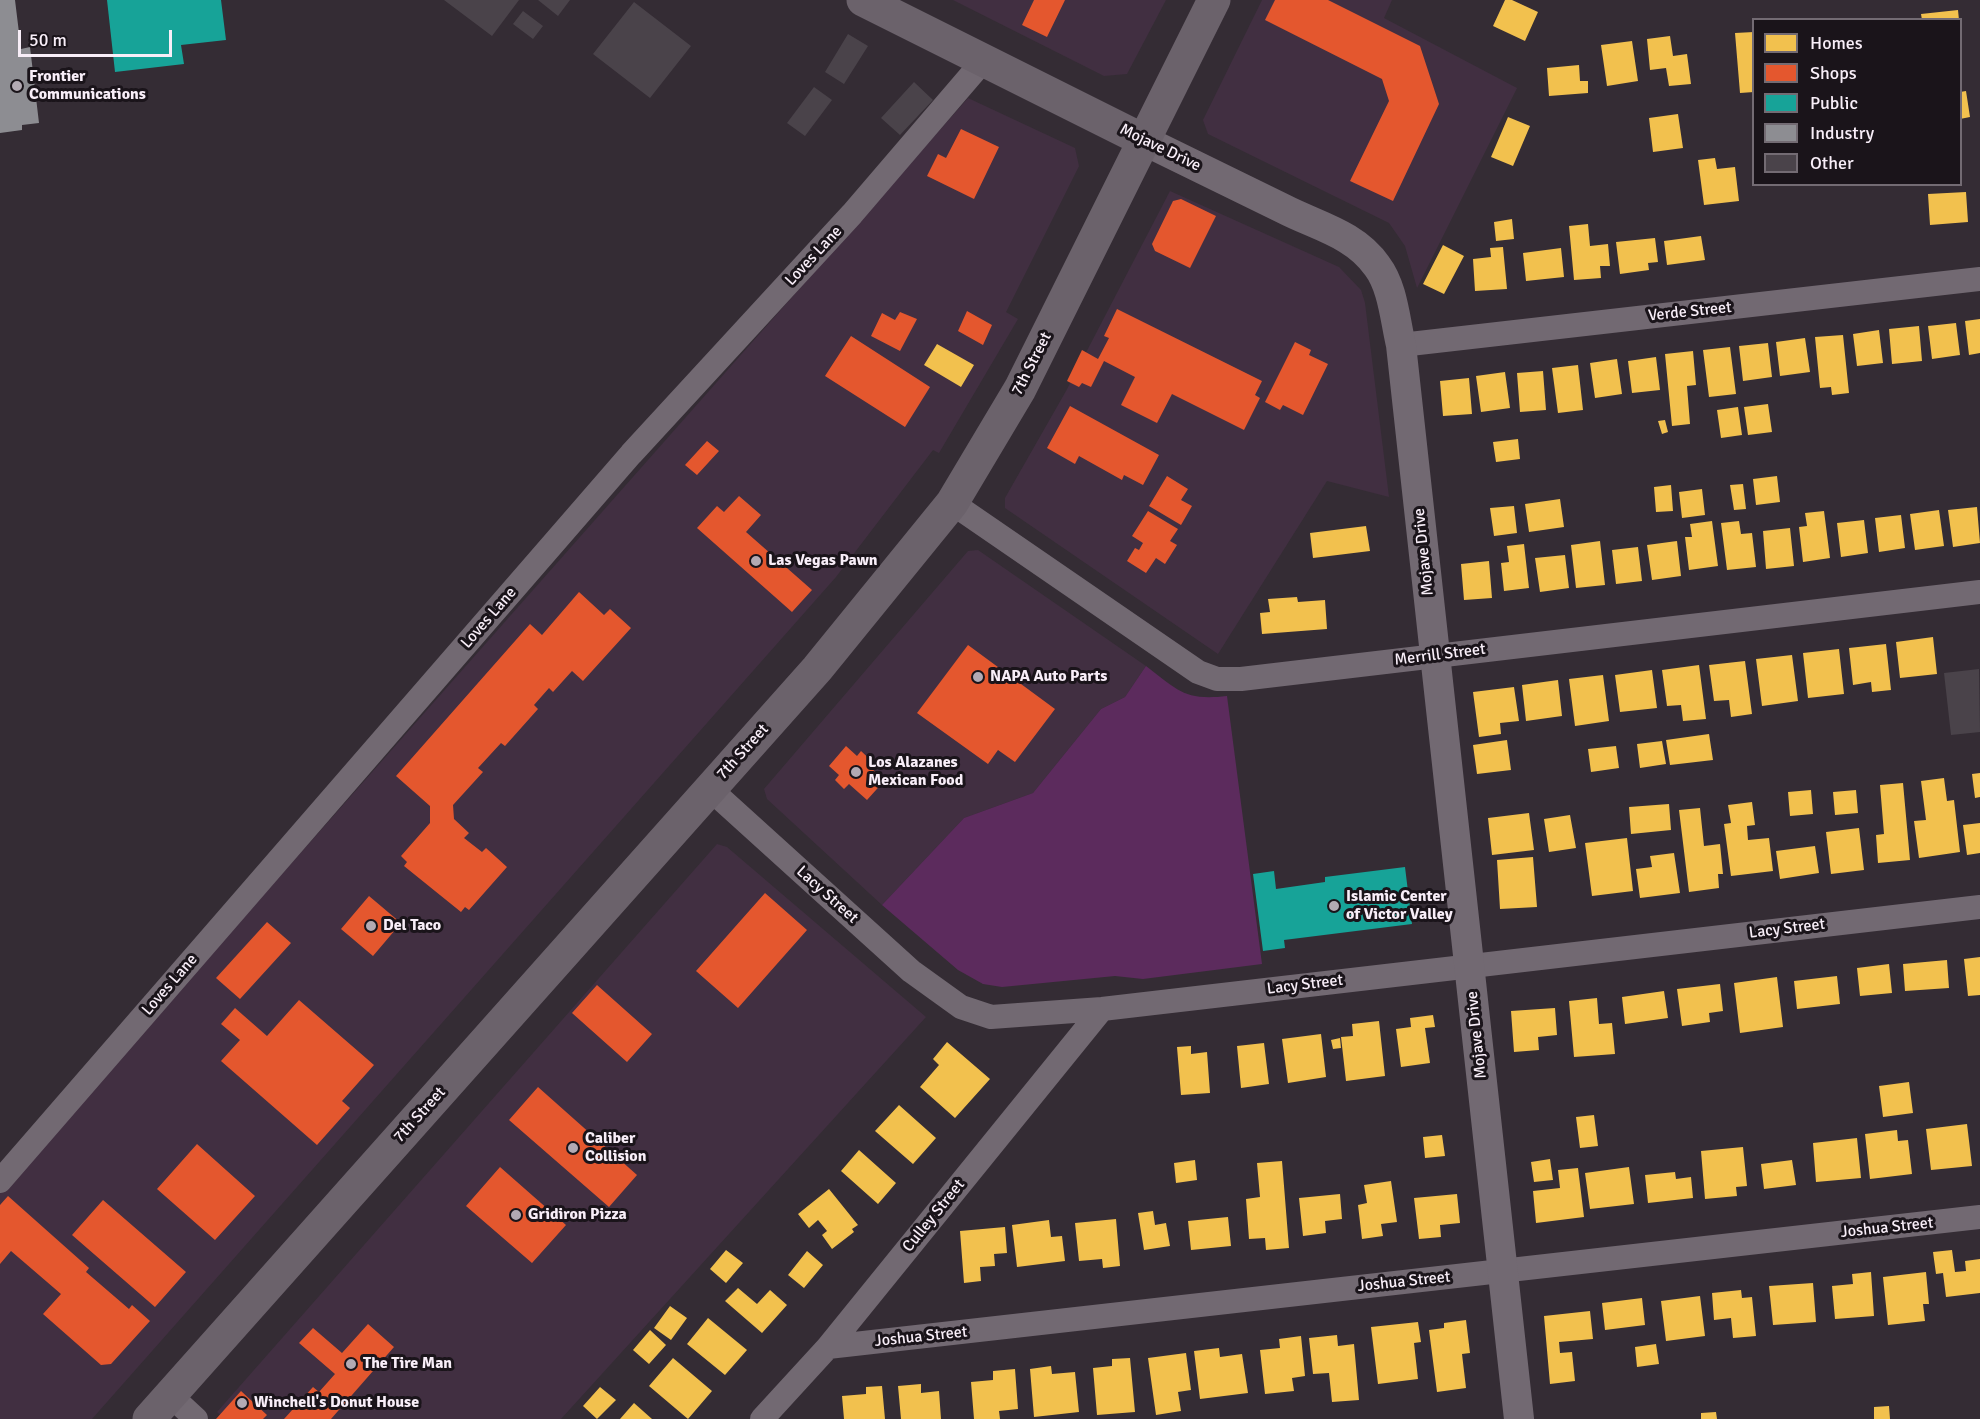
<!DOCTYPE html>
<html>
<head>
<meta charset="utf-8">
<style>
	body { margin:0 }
	#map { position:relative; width:1980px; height:1419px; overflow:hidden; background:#342c34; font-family:Signika,sans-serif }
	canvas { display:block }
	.legend { position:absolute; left:1752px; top:18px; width:210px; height:168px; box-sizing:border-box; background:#1a141a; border:2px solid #736b73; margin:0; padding:8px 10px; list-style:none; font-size:18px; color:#f8eef8 }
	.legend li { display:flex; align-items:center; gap:12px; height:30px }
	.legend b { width:30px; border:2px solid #736b73 }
	.scale { position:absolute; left:18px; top:30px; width:154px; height:27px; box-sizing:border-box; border:3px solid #f8eef8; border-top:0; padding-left:8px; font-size:18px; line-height:21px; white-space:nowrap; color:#f8eef8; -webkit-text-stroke:4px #1a141a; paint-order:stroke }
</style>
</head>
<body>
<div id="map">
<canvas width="1980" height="1419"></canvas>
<ul class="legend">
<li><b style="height:16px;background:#f2c14e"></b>Homes</li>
<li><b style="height:16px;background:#e4572e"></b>Shops</li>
<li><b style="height:16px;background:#17a398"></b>Public</li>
<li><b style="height:16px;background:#8d8d92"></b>Industry</li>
<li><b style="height:16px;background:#4a434a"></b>Other</li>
</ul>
<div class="scale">50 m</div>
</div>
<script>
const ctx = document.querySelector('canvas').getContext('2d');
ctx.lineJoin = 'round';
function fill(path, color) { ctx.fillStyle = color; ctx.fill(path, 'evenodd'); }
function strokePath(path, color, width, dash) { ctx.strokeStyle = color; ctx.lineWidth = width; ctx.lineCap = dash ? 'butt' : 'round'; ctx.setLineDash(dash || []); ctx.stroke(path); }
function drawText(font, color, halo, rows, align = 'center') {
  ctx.font = font + ' Signika,sans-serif'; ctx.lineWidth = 6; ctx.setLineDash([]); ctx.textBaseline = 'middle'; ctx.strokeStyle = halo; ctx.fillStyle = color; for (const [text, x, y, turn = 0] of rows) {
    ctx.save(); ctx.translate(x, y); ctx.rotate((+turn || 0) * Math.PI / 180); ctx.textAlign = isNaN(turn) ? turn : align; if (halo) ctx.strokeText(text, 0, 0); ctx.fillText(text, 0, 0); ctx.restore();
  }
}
fill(new Path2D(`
	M953 0H1166L1127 74 1104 76Z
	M1262 0H1392L1384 18 1517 88 1417 288 1405 246 1389 223 1208 134 1203 120Z
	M968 98 1075 148 1079 166 1006 312 1018 319 939 453 933 450 836 577 92 1419H0V1193Z
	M1170 191 1339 267 1361 290 1365 303 1389 497 1327 481 1218 654 1005 508V498L1066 391Z
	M978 550 1146 666 1125 697 1101 709 1033 793 964 818 882 905 767 799 764 789 968 551Z
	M717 844 727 847 926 1017 561 1419H225L217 1412Z`), '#412f41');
fill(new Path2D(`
	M1146 666C1178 690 1184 701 1227 696L1262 964 1143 979 1115 976 1002 987 983 984 958 970 882 905 964 818 1033 793 1101 709 1125 697Z`), '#5c2b5d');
fill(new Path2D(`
	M1505 0H1512L1538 12 1525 41 1493 26Z
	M1958 10 1959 20H1922L1921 14Z
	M1754 32V92L1740 93 1735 33Z
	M1670 36 1673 56 1687 54 1691 84 1669 86 1666 68 1650 70 1647 39Z
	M1632 41 1638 81 1607 86 1601 45Z
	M1579 65 1580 81H1588V93L1549 96 1547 68Z
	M1966 91 1970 117 1960 119V92Z
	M1678 114 1683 148 1653 152 1649 118Z
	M1508 117 1530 126 1513 166 1491 157Z
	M1715 158 1717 169 1735 167 1739 201 1704 205 1698 160Z
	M1966 192 1968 222 1930 225 1928 194Z
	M1512 219 1514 239 1496 241 1494 222Z
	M1588 224 1590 246 1608 244 1610 266H1600L1601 278 1574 280 1569 226Z
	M1701 236 1705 260 1667 265 1664 241Z
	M1655 238 1658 262 1648 263 1649 270 1620 274 1616 242Z
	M1443 245 1464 256 1444 294 1423 284Z
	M1503 247 1507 289 1475 291 1473 259 1491 257 1490 248Z
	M1561 248 1564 277 1526 281 1523 253Z
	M1980 319V353L1969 355 1965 321Z
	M1956 323 1960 355 1932 359 1928 326Z
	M1919 326 1922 361 1892 364 1889 329Z
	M1879 330 1883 363 1857 366 1853 334Z
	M1843 335 1849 393 1832 395 1831 387 1820 388 1815 337Z
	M1805 338 1810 372 1780 376 1776 342Z
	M1768 343 1772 377 1743 381 1739 346Z
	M937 344 974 365 961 387 924 365Z
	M1730 347 1736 394 1709 397 1703 350Z
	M1693 351 1696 385 1687 386 1690 424 1672 426 1665 354Z
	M1656 357 1660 390 1632 393 1628 361Z
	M1617 359 1622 394 1595 398 1590 363Z
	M1578 365 1583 410 1558 413 1552 368Z
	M1543 371 1546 410 1520 412 1517 373Z
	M1505 372 1510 408 1481 412 1476 376Z
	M1469 378 1472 414 1443 416 1440 381Z
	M1768 404 1772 432 1748 435 1744 407Z
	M1738 407 1742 435 1721 438 1717 410Z
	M1665 420 1668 432 1662 434 1658 421Z
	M1518 439 1520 459 1496 462 1493 442Z
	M1777 476 1780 502 1756 505 1753 479Z
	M1743 484 1746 509 1734 510 1730 485Z
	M1671 485 1673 511 1656 512 1654 487Z
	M1702 489 1705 515 1682 518 1679 492Z
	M1560 499 1564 527 1529 532 1525 504Z
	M1514 506 1517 533 1494 536 1490 508Z
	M1977 507 1980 543 1953 547 1948 510Z
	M1939 510 1944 546 1915 550 1910 514Z
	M1824 511 1830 558 1803 562 1799 527 1807 526 1805 513Z
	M1901 515 1905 548 1879 552 1875 518Z
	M1864 520 1868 553 1841 557 1837 523Z
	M1712 521 1718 566 1689 570 1685 537H1692L1690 524Z
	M1739 521 1741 534 1752 533 1756 567 1727 570 1721 523Z
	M1366 526 1370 551 1313 558 1310 533Z
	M1790 528 1794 566 1766 569 1763 531Z
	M1600 541 1605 585 1576 588 1571 545Z
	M1677 541 1681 576 1652 580 1647 545Z
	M1524 544 1529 588 1504 591 1501 563 1509 562 1507 546Z
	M1638 547 1642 581 1616 584 1612 550Z
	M1565 555 1569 588 1540 592 1535 558Z
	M1489 561 1492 598 1464 600 1461 564Z
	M1297 597 1298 602 1325 600 1327 629 1262 634 1260 613 1270 612 1268 599Z
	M1933 637 1937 674 1900 678 1896 642Z
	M1886 644 1891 690 1872 692 1871 682 1853 685 1849 648Z
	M1839 649 1844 694 1808 698 1803 653Z
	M1792 655 1798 701 1762 706 1756 659Z
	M1745 661 1752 714 1731 717 1729 700 1714 701 1709 665Z
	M1699 665 1706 719 1683 721 1681 705 1667 706 1662 670Z
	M1652 670 1657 708 1620 712 1615 675Z
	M1603 675 1609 721 1575 726 1569 679Z
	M1558 680 1562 716 1526 721 1522 685Z
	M1514 687 1519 721 1500 723 1501 734 1479 737 1473 692Z
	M1709 734 1713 760 1670 765 1666 740Z
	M1507 740 1511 770 1477 774 1473 745Z
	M1662 741 1666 764 1640 768 1637 744Z
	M1616 746 1619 768 1591 772 1588 749Z
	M1980 773V797L1975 798 1972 774Z
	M1944 778 1947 801 1954 800 1960 852 1919 858 1914 821 1926 820 1921 781Z
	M1903 783 1910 860 1878 863 1876 835 1884 834 1880 785Z
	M1811 790 1813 814 1790 816 1788 792Z
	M1856 790 1858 813 1835 815 1833 792Z
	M1752 802 1755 825 1747 826 1748 840 1769 838 1773 871 1731 876 1724 824 1731 823 1728 805Z
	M1669 804 1671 830 1631 834 1629 807Z
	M1700 808 1704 846 1720 844 1723 874H1718L1719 888 1689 892 1679 810Z
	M1529 813 1534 850 1492 855 1488 818Z
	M1570 815 1576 848 1549 852 1544 819Z
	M1980 823V853L1967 855 1963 825Z
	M1859 828 1864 870 1831 874 1826 832Z
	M1627 838 1633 891 1592 896 1585 843Z
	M1815 846 1819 873 1780 879 1776 851Z
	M1674 853 1680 893 1640 898 1636 869 1652 867 1650 856Z
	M1533 857 1537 907 1500 909 1497 860Z
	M1980 957V995L1968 996 1964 959Z
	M1947 960 1949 988 1905 991 1903 964Z
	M1889 964 1892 993 1860 996 1857 968Z
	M1837 976 1840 1004 1797 1009 1794 981Z
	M1777 977 1783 1027 1740 1033 1734 983Z
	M1720 984 1723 1011 1709 1013 1710 1022 1682 1026 1677 989Z
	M1664 991 1668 1018 1625 1024 1622 997Z
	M1597 998 1599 1024 1612 1023 1615 1054 1574 1057 1569 1001Z
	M1555 1008 1557 1035 1538 1037 1539 1050 1514 1052 1511 1011Z
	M1433 1015 1435 1027 1425 1028 1430 1063 1401 1067 1396 1029 1411 1027 1410 1018Z
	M1379 1021 1385 1076 1346 1081 1341 1037 1353 1036 1352 1024Z
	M1321 1034 1326 1077 1288 1083 1282 1039Z
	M1340 1038 1341 1048 1333 1049 1331 1040Z
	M947 1042 990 1079 955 1118 920 1087 939 1065 933 1059Z
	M1264 1043 1269 1084 1241 1088 1237 1046Z
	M1191 1046V1054L1207 1052 1210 1093 1181 1095 1177 1047Z
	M1909 1082 1913 1113 1883 1117 1879 1086Z
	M899 1105 936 1138 913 1164 875 1131Z
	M1594 1115 1598 1146 1580 1148 1576 1117Z
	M1967 1124 1972 1166 1931 1170 1926 1129Z
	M1897 1130 1898 1141 1908 1140 1912 1174 1870 1179 1865 1134Z
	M1442 1135 1445 1156 1425 1158 1423 1137Z
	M1857 1138 1861 1178 1816 1182 1813 1143Z
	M1743 1147 1747 1186 1736 1187 1737 1196 1705 1199 1701 1151Z
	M859 1150 896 1183 878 1204 841 1171Z
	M1550 1159 1553 1180 1534 1182 1531 1162Z
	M1195 1160 1197 1180 1176 1183 1174 1163Z
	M1792 1160 1796 1185 1764 1189 1761 1164Z
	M1282 1161 1289 1248 1266 1250 1265 1238 1249 1239 1246 1199 1260 1197 1257 1163Z
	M1629 1167 1634 1204 1590 1209 1585 1173Z
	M1578 1168 1584 1217 1536 1223 1533 1191 1560 1188 1558 1170Z
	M1675 1172 1676 1179 1691 1177 1693 1198 1648 1203 1645 1175Z
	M1391 1181 1397 1222 1381 1224 1383 1236 1362 1239 1358 1205 1367 1203 1364 1185Z
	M829 1189 858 1225 852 1229 854 1232 832 1249 822 1235 827 1231 818 1220 809 1228 798 1214Z
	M1340 1194 1342 1219 1325 1221 1326 1233 1303 1236 1299 1198Z
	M1457 1194 1460 1223 1440 1225 1441 1237 1419 1239 1414 1198Z
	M1153 1211 1155 1225 1166 1223 1170 1246 1144 1250 1138 1213Z
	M1228 1217 1231 1246 1191 1250 1188 1221Z
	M1116 1219 1120 1266 1103 1268 1102 1259 1079 1261 1075 1223Z
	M1049 1220 1051 1237 1062 1236 1065 1261 1017 1267 1012 1225Z
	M1005 1227 1007 1253 994 1254 995 1266 980 1267 981 1281 964 1283 960 1231Z
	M726 1250 743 1263 726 1283 710 1269Z
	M1952 1250 1955 1272 1966 1271 1965 1261 1980 1259V1293L1946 1297 1943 1273 1936 1274 1933 1252Z
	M807 1251 823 1265 804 1288 788 1275Z
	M1871 1272 1874 1316 1835 1319 1832 1286 1853 1284 1852 1274Z
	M1926 1272 1929 1304H1923L1925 1321 1888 1325 1883 1277Z
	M1813 1283 1816 1322 1773 1325 1769 1286Z
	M738 1288 757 1304 770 1290 787 1305 762 1333 725 1301Z
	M1741 1290 1742 1298 1752 1297 1756 1336 1733 1338 1731 1318 1714 1320 1712 1293Z
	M1700 1296 1705 1336 1666 1341 1661 1301Z
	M1642 1298 1645 1325 1605 1330 1602 1303Z
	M670 1306 687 1318 671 1340 654 1328Z
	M1590 1311 1593 1339 1559 1342 1560 1353 1572 1352 1575 1381 1550 1384 1544 1316Z
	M708 1318 747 1350 725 1375 687 1344Z
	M1466 1320 1470 1353 1462 1354 1466 1388 1437 1392 1429 1330 1444 1328V1323Z
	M1418 1322 1421 1342 1414 1343 1418 1379 1378 1384 1371 1327Z
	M650 1330 666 1345 649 1364 633 1350Z
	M1337 1335 1338 1346 1354 1344 1359 1400 1332 1402 1329 1373 1313 1374 1309 1338Z
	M1301 1336 1305 1376 1292 1378 1294 1391 1265 1394 1260 1350 1280 1348 1279 1339Z
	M1656 1344 1659 1364 1637 1367 1635 1347Z
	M1219 1348 1220 1357 1242 1354 1248 1393 1200 1399 1194 1351Z
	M1186 1353 1191 1390 1178 1392 1181 1411 1156 1415 1148 1358Z
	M673 1358 712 1391 688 1419 649 1386Z
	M1130 1358 1135 1412 1097 1415 1093 1368 1112 1366V1359Z
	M1051 1366 1052 1374 1075 1372 1079 1412 1034 1417 1030 1369Z
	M1015 1369 1018 1409 999 1411 1000 1419H974L971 1382 993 1380V1371Z
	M921 1384V1393L939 1391 941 1419H901L898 1386Z
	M882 1386 885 1419H844L842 1396 866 1394V1387Z
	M600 1387 616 1400 597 1419 583 1406Z
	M634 1403 652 1419H620Z
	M1889 1406 1890 1419H1874V1407Z
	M1716 1412 1717 1419H1701V1413Z`), '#f2c14e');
fill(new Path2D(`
	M1034 0H1065L1047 37 1022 25Z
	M1275 0H1328L1420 46 1439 104 1393 201 1350 181 1389 101 1382 79 1265 20Z
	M961 129 999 147 974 199 927 176 938 154 946 158Z
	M1181 199 1216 216 1190 268 1155 251 1152 244 1173 201Z
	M1117 309 1262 381 1255 395 1260 398 1244 430 1172 394 1157 423 1121 405 1135 377 1104 361 1091 387 1082 383 1079 387 1067 381 1082 350 1098 359 1109 338 1104 336Z
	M967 311 992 325 983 345 958 331Z
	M900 312 917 319 900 351 871 336 882 313 895 320Z
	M851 336 930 387 905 427 825 376Z
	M1295 342 1311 350 1309 355 1328 364 1303 415 1283 405 1280 410 1265 402Z
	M1070 406 1159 455 1143 485 1124 475 1122 480 1079 456 1075 464 1047 448Z
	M707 441 719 451 697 475 685 465Z
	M1167 476 1188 489 1181 500 1192 506 1181 525 1149 506Z
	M739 496 761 515 746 532 812 590 792 612 697 528 717 506 724 512Z
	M1148 511 1178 529 1170 541 1177 545 1165 564 1156 558 1146 573 1127 561 1135 548 1139 550 1143 543 1132 536Z
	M579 592 604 615 610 609 631 628 583 681 572 671 553 692 549 688 534 705 538 709 505 746 501 743 478 768 483 772 453 805 454 819 469 833 464 838 482 852 486 848 507 867 469 910 465 907 461 912 404 866 407 862 401 856 430 823V806L396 776 530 624 542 635Z
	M968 645 1055 709 1015 762 998 750 988 764 917 713Z
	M846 746 857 756 861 751 876 765 872 769 885 780 867 800 849 784 844 789 835 780 839 775 829 766Z
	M765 893 807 930 738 1008 696 971Z
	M369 896 401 923 373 956 341 929Z
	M267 922 291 943 240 999 216 978Z
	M597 985 652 1034 627 1062 572 1013Z
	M299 1000 374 1065 342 1101 350 1108 317 1145 221 1061 240 1040 221 1024 235 1008 267 1036Z
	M538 1087 637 1175 609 1207 509 1120Z
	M197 1144 255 1196 215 1240 157 1189Z
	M500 1167 566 1225 532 1263 466 1206Z
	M8 1196 89 1268 86 1272 129 1309 132 1305 150 1321 111 1364 101 1365 43 1314 61 1294 11 1251 0 1264V1205Z
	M103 1200 186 1272 155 1307 72 1235Z
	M368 1324 394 1347 331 1419H284L313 1387 319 1392 335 1374 299 1343 313 1328 342 1353Z
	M241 1391 267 1415 263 1419H216Z`), '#e4572e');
fill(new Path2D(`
	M107 0H221L226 40 181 45 184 64 115 72Z
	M1405 867 1412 924 1284 940 1285 948 1263 951 1253 874 1274 871 1276 889 1325 882V877Z`), '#17a398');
fill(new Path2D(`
	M0 0H15L21 49 30 47 39 123 22 125V130L0 133Z`), '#8d8d92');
fill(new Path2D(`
	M444 0H519L492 36Z
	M538 0H570L558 16Z
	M634 2 691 46 650 98 593 54Z
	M523 11 543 26 533 39 513 24Z
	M848 34 868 46 844 84 825 72Z
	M914 82 933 100 900 135 881 118Z
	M814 87 832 100 805 136 787 123Z
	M1979 669 1980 732 1951 735 1944 673Z`), '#4a434a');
strokePath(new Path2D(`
	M1401 345 1980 279
	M952 503 1198 672 1217 679H1241L1980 592
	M710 789 911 971 961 1007 991 1017 1102 1009 1980 907
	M0 1181 631 454 852 214 984 60
	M828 1347 1980 1217
	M170 1395 196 1419
	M762 1419 828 1347 1102 1009`), '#726972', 24);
strokePath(new Path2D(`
	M1143 140C1190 163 1237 186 1284 209 1317 226 1355 234 1377 266 1393 287 1395 320 1401 345L1519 1419`), '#726972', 30);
strokePath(new Path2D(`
	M863 0 1143 140
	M149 1419 817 669 952 503 1020 389 1214 0`), '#6b626b', 33);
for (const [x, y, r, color] of [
	[17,86,6,"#b3aab3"],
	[756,561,6,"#b3aab3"],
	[978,677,6,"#b3aab3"],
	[856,772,6,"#b3aab3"],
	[1334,906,6,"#b3aab3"],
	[371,926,6,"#b3aab3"],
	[573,1148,6,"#b3aab3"],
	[516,1215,6,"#b3aab3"],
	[351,1364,6,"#b3aab3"],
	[242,1403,6,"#b3aab3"]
]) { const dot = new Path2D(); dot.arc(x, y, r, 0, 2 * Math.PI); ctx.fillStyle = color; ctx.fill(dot); strokePath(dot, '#1a141a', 2); }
drawText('bold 16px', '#f8eef8', '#1a141a', [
	["Frontier",29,77],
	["Communications",29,95],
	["Las Vegas Pawn",768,561],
	["NAPA Auto Parts",990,677],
	["Los Alazanes",868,763],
	["Mexican Food",868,781],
	["Islamic Center",1346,897],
	["of Victor Valley",1346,915],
	["Del Taco",383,926],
	["Caliber",585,1139],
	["Collision",585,1157],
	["Gridiron Pizza",528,1215],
	["The Tire Man",363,1364],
	["Winchell's Donut House",254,1403]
], 'left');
drawText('16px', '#f8eef8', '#1a141a', [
	["Mojave Drive",1160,148,26],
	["Loves Lane",814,256,-47],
	["Verde Street",1690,312,-6],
	["7th Street",1032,364,-63],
	["Mojave Drive",1424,552,-96],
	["Loves Lane",489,618,-49],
	["Merrill Street",1440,655,-7],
	["7th Street",743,752,-48],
	["Lacy Street",827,895,42],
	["Lacy Street",1787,929,-7],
	["Loves Lane",170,985,-49],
	["Lacy Street",1305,985,-7],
	["Mojave Drive",1477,1035,-96],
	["7th Street",420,1115,-48],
	["Culley Street",934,1216,-51],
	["Joshua Street",1887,1228,-6],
	["Joshua Street",1404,1282,-6],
	["Joshua Street",921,1337,-6]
]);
</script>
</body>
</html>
